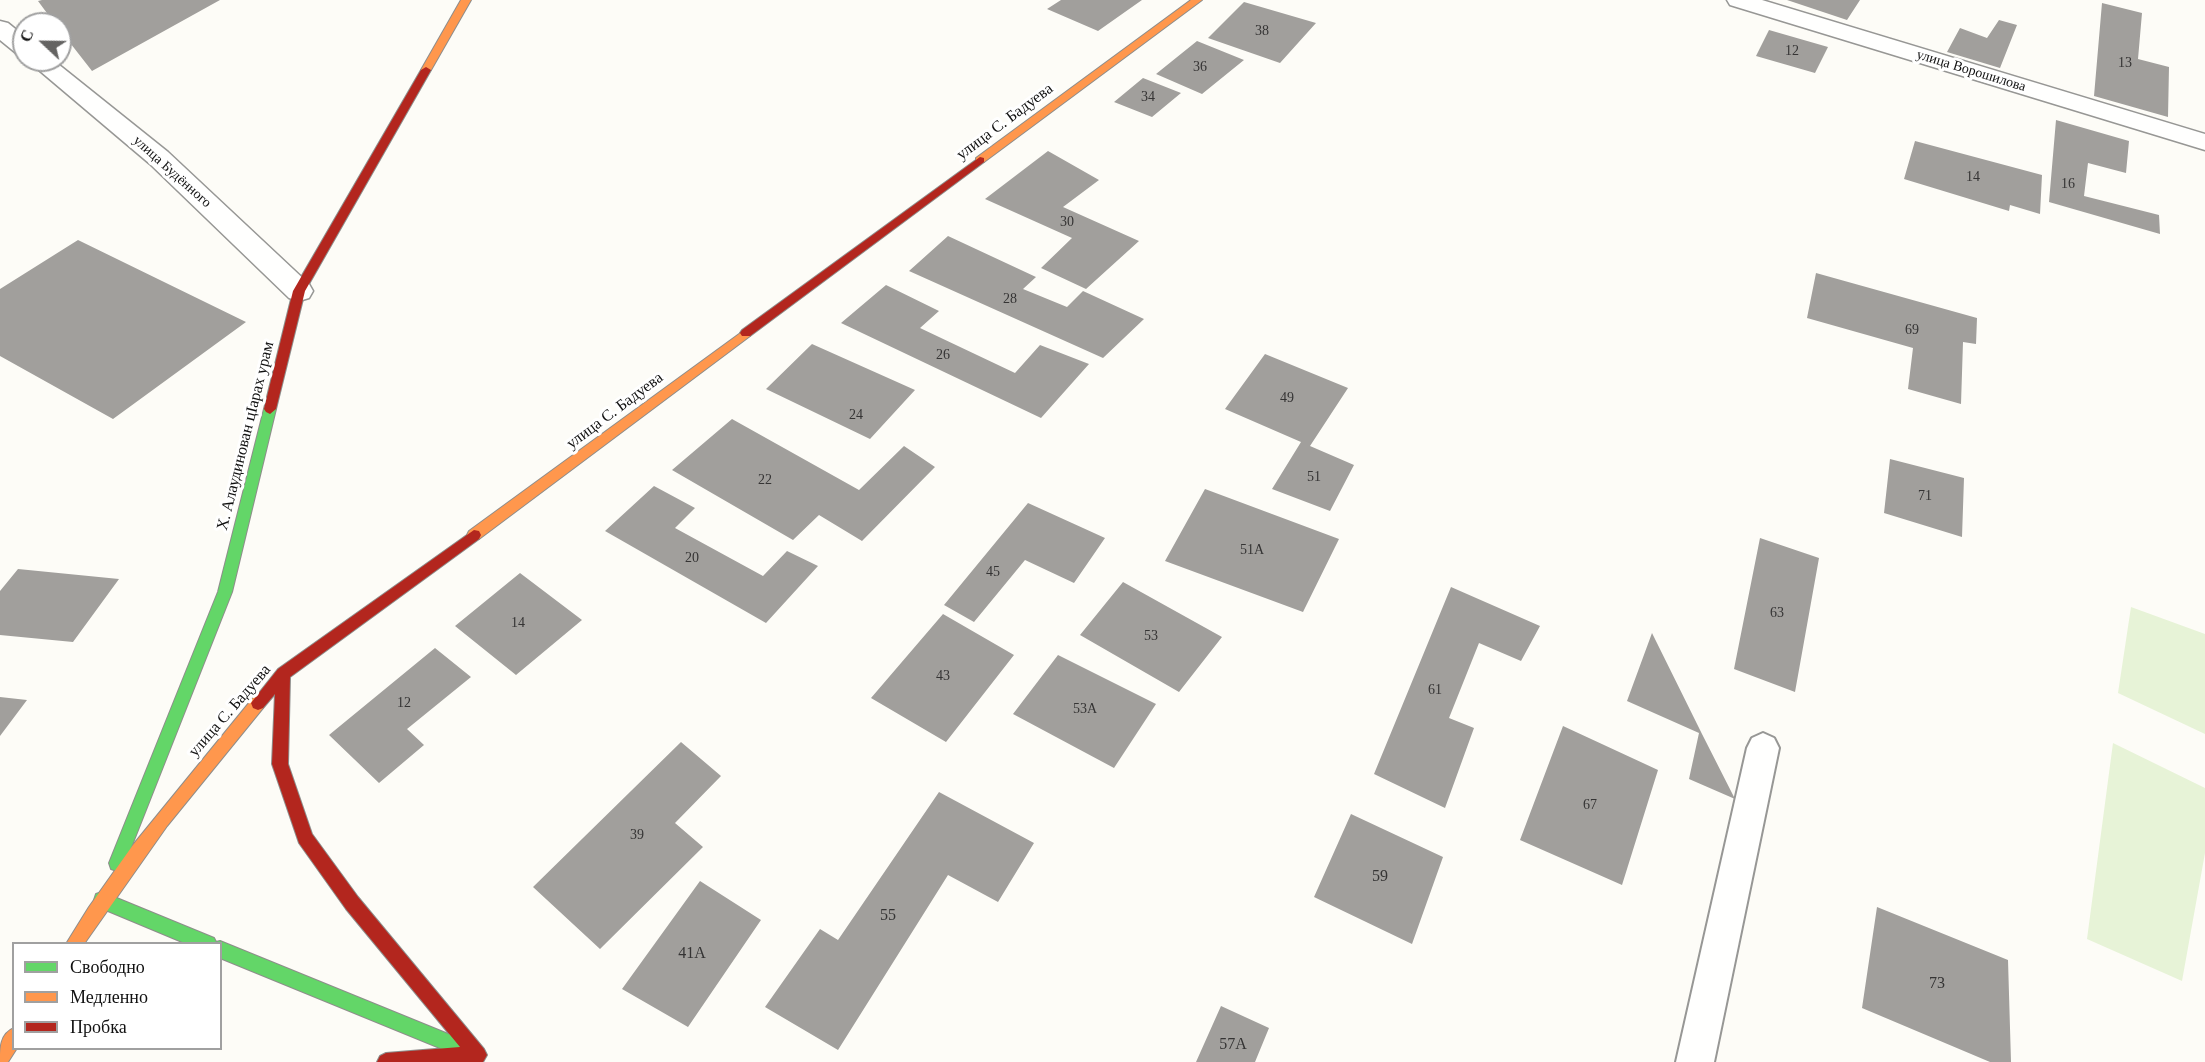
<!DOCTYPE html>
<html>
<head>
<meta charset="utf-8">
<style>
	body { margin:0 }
	#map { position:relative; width:2205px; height:1062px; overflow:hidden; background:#fdfcf7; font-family:"Times New Roman",serif }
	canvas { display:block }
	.legend { position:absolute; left:12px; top:942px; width:210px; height:108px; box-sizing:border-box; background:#fff; border:2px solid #a0a0a0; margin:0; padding:8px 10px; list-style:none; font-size:18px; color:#111 }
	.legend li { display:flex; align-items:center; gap:12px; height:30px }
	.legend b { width:30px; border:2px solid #a0a0a0 }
	.north { position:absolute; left:12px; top:12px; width:60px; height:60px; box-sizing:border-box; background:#fff; border:2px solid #a0a0a0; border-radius:50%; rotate:292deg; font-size:16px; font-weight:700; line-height:24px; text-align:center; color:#111 }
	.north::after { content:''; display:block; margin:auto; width:21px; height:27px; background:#646362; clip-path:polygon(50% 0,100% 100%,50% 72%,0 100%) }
</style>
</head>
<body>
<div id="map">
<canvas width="2205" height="1062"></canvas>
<ul class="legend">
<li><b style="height:8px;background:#63d668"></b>Свободно</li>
<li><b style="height:8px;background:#ff974d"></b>Медленно</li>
<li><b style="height:8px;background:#b3261e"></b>Пробка</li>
</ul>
<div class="north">С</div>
</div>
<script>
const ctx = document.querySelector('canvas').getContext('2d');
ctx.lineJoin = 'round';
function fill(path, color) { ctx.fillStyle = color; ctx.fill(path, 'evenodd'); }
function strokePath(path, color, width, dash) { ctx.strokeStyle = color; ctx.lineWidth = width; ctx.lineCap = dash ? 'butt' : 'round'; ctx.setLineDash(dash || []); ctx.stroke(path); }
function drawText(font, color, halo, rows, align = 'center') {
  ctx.font = font + ' "Times New Roman",serif'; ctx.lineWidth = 6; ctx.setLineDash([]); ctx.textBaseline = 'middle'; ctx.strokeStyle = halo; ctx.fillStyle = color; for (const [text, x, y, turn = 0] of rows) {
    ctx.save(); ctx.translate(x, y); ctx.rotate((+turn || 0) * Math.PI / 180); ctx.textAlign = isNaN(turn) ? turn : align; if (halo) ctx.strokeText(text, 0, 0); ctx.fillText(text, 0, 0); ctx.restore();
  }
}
fill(new Path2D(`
	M2131 607 2205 634V734L2118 693Z
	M2113 743 2205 788V853L2182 981 2087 939Z`), '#e7f3d7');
fill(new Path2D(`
	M42 0H220L92 71 60 30V24H55L38 1Z
	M1061 0H1142L1098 31 1047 9Z
	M1787 0H1860L1847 20Z
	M1244 2 1316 23 1280 63 1208 38Z
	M2102 3 2142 13 2138 59 2169 67 2168 117 2094 96Z
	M1999 20 2017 25 2000 68 1947 52 1960 28 1987 38Z
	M1769 30 1828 47 1815 73 1756 56Z
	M1197 41 1244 60 1202 94 1156 74Z
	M1143 78 1181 93 1152 117 1114 102Z
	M2056 120 2129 141 2126 173 2088 163 2084 196 2159 215 2160 234 2049 202Z
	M1915 141 2042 175 2040 214 2010 205 2009 211 1904 179Z
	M1048 151 1099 180 1063 207 1139 241 1086 289 1041 268 1072 238 985 199Z
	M948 236 1036 277 1023 289 1067 307 1083 291 1144 319 1103 358 909 271Z
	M78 240 246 322 113 419 0 356V289Z
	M1816 273 1977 318 1976 344 1963 342 1961 404 1908 389 1913 348 1807 318Z
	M886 285 939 311 920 328 1015 373 1040 345 1089 364 1041 418 841 323Z
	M812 344 915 390 870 439 766 389Z
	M1265 354 1348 388 1310 446 1354 465 1330 511 1272 489 1301 442 1225 409Z
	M732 419 859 490 904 446 935 467 862 541 819 515 793 540 672 470Z
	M1890 459 1964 478 1962 537 1884 513Z
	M654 486 695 508 675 528 763 576 787 551 818 566 766 623 605 531Z
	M1205 489 1339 539 1303 612 1165 561Z
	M1028 503 1105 538 1074 583 1025 560 974 622 944 605Z
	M1760 538 1819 558 1795 692 1734 669Z
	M18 569 119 579 73 642 0 635V591Z
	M520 573 582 620 516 675 455 626Z
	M1123 582 1222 637 1179 692 1080 635Z
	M1451 587 1540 626 1521 661 1479 643 1449 718 1474 728 1445 808 1374 774Z
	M943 614 1014 655 946 742 871 698Z
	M1652 633 1702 734 1735 799 1689 779 1699 733 1627 701Z
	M435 648 471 677 407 729 424 745 379 783 329 735Z
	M1058 655 1156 704 1114 768 1013 714Z
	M0 697 27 700 0 736Z
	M1563 726 1658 770 1622 885 1520 840Z
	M681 742 721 776 675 823 703 847 600 949 533 887Z
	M939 792 1034 843 998 902 948 875 838 1050 765 1007 820 929 838 940Z
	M1351 814 1443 857 1412 944 1314 897Z
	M700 881 761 920 688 1027 622 989Z
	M1877 907 2008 960 2011 1062H1990L1862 1008Z
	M1221 1006 1269 1028 1255 1062H1196Z`), '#a19f9c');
const lane = new Path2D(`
	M1763 733 1774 738 1779 748 1714 1062H1676L1747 748 1752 738Z`);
const street = new Path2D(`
	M1727 0H1762L2205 134V150L1730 5Z
	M0 21 8 23 24 36V55L16 53 0 40Z
	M27 60H53L168 152 309 284 313 291 309 298 299 301 289 298 150 164Z`);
const fast = new Path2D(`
	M270 404 276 409 232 592 125 863 123 869 117 871 111 869 109 863 218 592 264 409Z
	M102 892 214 938 216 942 220 941 480 1047 483 1053 480 1059 474 1062 220 958V944H187L96 906 94 900 96 894Z`);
const slow = new Path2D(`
	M461 0H471L431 70 423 72 421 70Z
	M1191 0H1202L984 162H976V158Z
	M746 329 750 330 752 333 750 336 479 539H469L467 535 469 531Z
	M258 696 263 698 265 703 263 708 167 826 84 944H66L89 907 133 845 253 698Z
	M14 1028V1048H17L8 1062H0C0 1048 0 1034 14 1028Z`);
const jam = new Path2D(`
	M426 67 431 70 305 291 276 409 270 414 266 412 264 409 293 291 421 70Z
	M980 157 984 158V162L750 336H742L740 333 742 330Z
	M474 530 479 531 481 535 479 539 290 677 288 764 312 834 358 897 484 1049 487 1055 483 1062H377L380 1056 386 1053 460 1047 346 909 299 843 272 764 275 694 263 708 258 710 253 708 251 703 278 669Z`);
strokePath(lane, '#979795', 4);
strokePath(street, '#979795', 3);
strokePath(fast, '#8e8d8b', 2);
strokePath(slow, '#8e8d8b', 2);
strokePath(jam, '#8e8d8b', 2);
fill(lane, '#fffffe');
fill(street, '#fffffe');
fill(fast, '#63d668');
fill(slow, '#ff974d');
fill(jam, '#b3261e');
drawText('14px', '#353434', null, [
	["38",1262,31],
	["12",1792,51],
	["13",2125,63],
	["36",1200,67],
	["34",1148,97],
	["14",1973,177],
	["16",2068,184],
	["30",1067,222],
	["28",1010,299],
	["69",1912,330],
	["26",943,355],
	["49",1287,398],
	["24",856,415],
	["51",1314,477],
	["22",765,480],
	["71",1925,496],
	["51А",1252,550],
	["20",692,558],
	["45",993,572],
	["63",1777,613],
	["14",518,623],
	["53",1151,636],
	["43",943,676],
	["61",1435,690],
	["12",404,703],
	["53А",1085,709],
	["67",1590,805],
	["39",637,835]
]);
drawText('14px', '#111', '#fff', [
	["улица Ворошилова",1971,71,17],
	["улица Будённого",172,172,42]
]);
drawText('16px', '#111', '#fff', [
	["улица С. Бадуева",1005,122,-37],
	["улица С. Бадуева",615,411,-37],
	["Х. Алаудинован цIарах урам",246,436,-76],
	["улица С. Бадуева",230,711,-49]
]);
drawText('16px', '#353434', null, [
	["59",1380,877],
	["55",888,916],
	["41А",692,954],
	["73",1937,984],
	["57А",1233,1045]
]);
</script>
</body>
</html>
